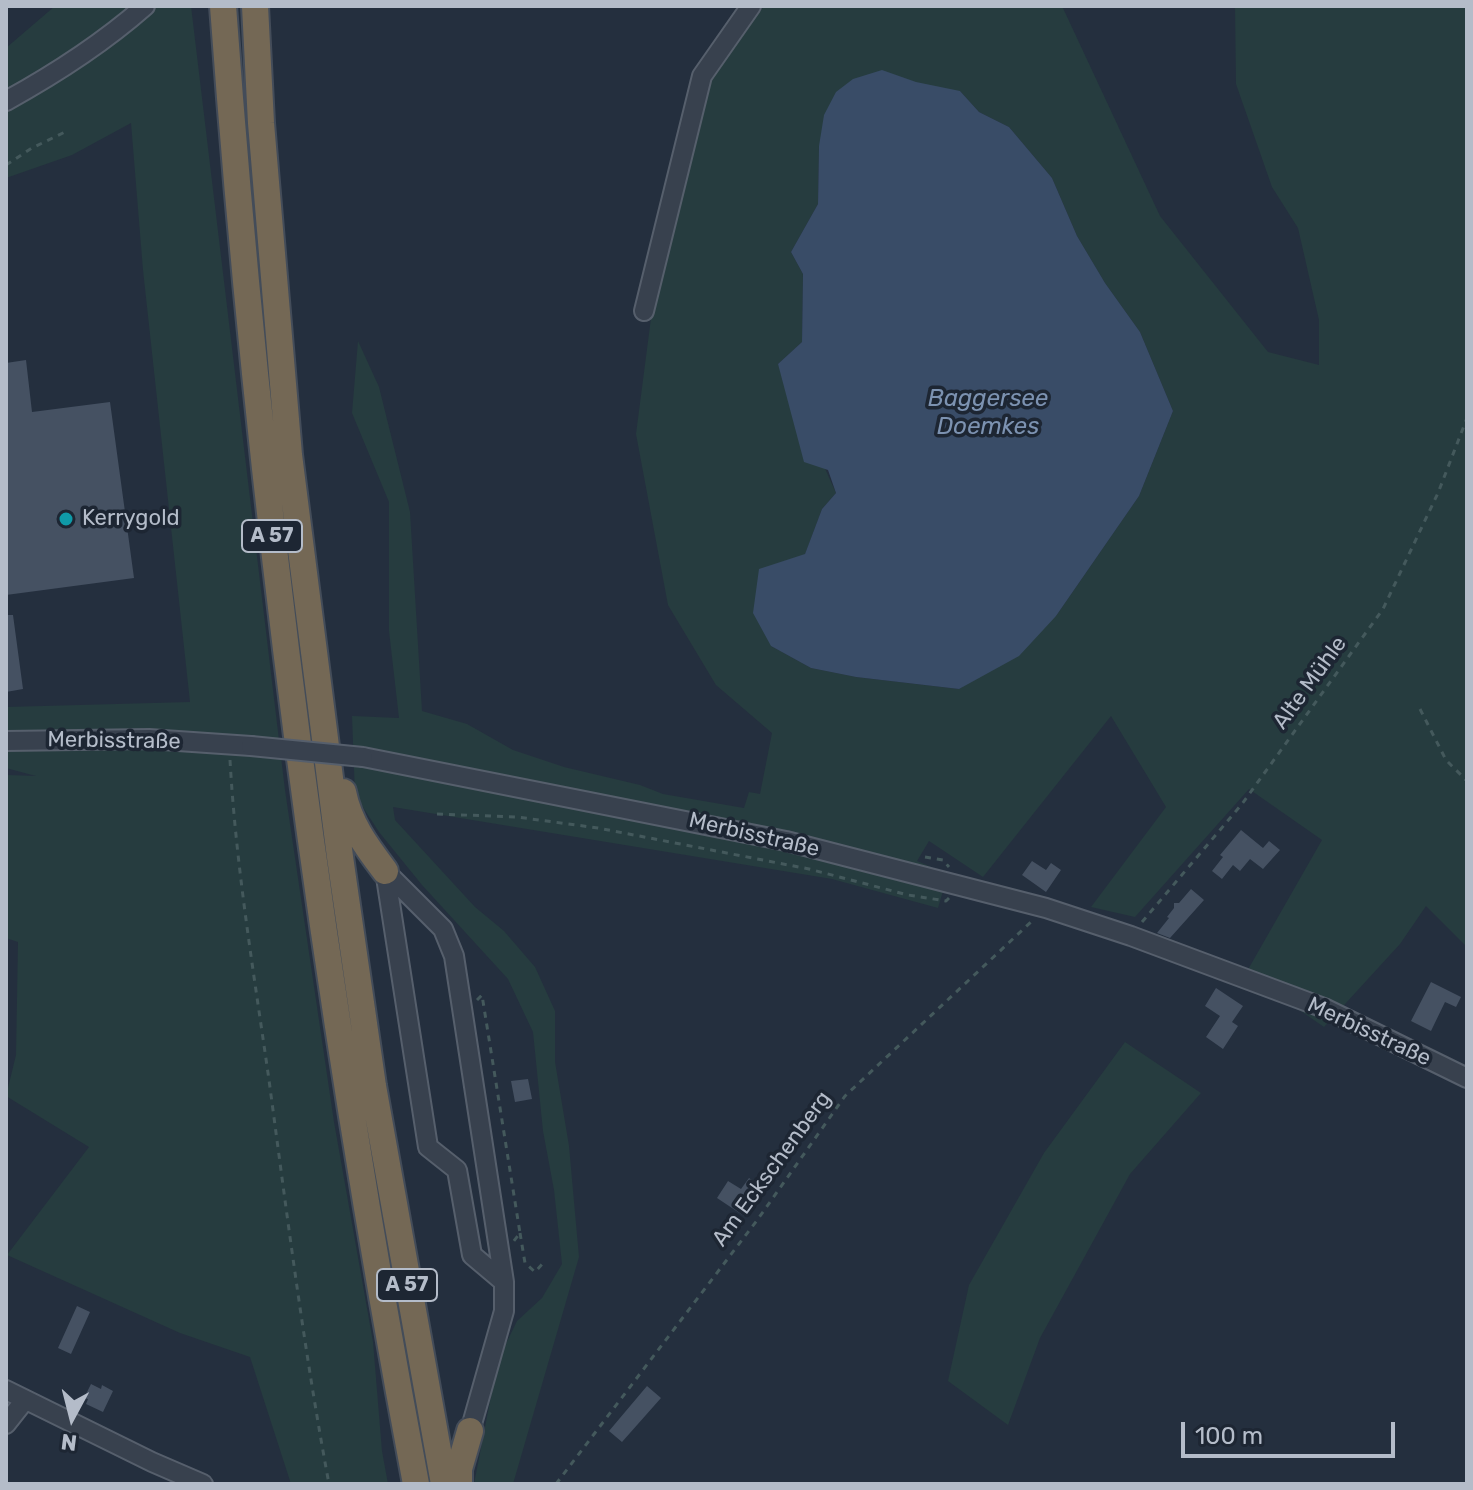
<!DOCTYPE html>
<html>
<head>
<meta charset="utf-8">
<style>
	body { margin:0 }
	#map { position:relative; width:1473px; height:1490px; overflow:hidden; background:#242f3e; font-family:Rubik,sans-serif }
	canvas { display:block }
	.frame { position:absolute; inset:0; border:8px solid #b4bcc9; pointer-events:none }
	.north { position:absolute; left:32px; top:1378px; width:80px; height:80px; -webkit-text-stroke:6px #1d2633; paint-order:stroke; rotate:187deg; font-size:22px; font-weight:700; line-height:32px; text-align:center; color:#b4bcc9 }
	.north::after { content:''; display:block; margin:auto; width:28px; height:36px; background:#b4bcc9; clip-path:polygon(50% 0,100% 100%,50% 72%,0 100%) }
	.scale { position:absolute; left:1181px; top:1422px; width:214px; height:36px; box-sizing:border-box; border:4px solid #b4bcc9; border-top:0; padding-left:10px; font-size:24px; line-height:28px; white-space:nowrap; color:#b4bcc9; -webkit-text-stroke:6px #1d2633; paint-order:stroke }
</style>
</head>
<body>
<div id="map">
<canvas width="1473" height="1490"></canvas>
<div class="frame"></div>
<div class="north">N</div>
<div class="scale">100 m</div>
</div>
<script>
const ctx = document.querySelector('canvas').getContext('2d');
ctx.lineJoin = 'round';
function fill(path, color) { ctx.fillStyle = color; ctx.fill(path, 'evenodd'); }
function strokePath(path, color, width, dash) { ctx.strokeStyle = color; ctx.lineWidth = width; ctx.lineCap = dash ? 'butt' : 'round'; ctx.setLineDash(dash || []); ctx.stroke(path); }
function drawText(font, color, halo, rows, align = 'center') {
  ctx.font = font + ' Rubik,sans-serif'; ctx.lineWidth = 7; ctx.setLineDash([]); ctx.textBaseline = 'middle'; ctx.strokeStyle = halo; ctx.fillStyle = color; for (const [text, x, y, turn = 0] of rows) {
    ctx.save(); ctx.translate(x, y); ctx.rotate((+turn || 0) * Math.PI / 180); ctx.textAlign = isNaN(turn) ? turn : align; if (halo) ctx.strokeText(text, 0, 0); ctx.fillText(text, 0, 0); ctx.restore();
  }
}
fill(new Path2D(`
	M55 6H191L285 790 334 1122 373 1342 382 1451 388 1484H291L250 1357 180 1333 7 1255 89 1147 6 1096 16 1055 18 942 6 938V775L36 776 6 768V707L190 702 143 270 131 123 72 155 6 178V48Z
	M764 6H1062L1160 216 1268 352 1319 365V320L1298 228 1272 187 1236 84 1235 6H1467V947L1426 906 1400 944 1324 1027 1246 973 1322 840 1249 789 1135 917 1091 907 1166 807 1111 716 983 877 929 841 917 861 948 874 938 908 832 879 393 807 395 820 475 907 504 931 535 967 555 1011V1062L569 1146 579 1257 513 1484H474L498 1360 517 1321 542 1298 562 1264 554 1190 543 1131 533 1032 508 979 422 885 379 832 355 795 352 716 399 718 389 631V502L352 413 358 341 379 387 410 512 422 711 467 724 513 750 564 767 640 785 663 794 744 808 749 792 760 794 772 733 716 685 668 605 636 434 657 272 707 79ZM960 91 979 112 1009 127 1052 178 1077 236 1105 283 1140 332 1173 411 1139 496 1056 616 959 689 856 677 811 668 771 646 822 509 836 493 778 364 802 342 803 274 791 252 818 204 819 146Z
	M1125 1042 1201 1093 1130 1174 1040 1338 1008 1425 948 1381 969 1285 1044 1153Z`), '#263c3f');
fill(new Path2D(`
	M882 70 916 82 960 91 979 112 1009 127 1052 178 1077 236 1105 283 1140 332 1173 411 1139 496 1056 616 1019 656 959 689 856 677 811 668 771 646 753 613 759 569 805 554 822 509 836 493 828 470 804 462 778 364 802 342 803 274 791 252 818 204 819 146 824 115 836 92 853 79Z`), '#394c67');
fill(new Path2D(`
	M26 360 32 412 110 402 134 578 6 595V363Z
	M6 615H13L23 689 6 692Z
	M1241 830 1263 848 1269 841 1280 850 1263 869 1250 859 1240 871 1233 865 1222 879 1212 871 1223 857 1220 855Z
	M1032 861 1046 870 1051 863 1061 870 1046 892 1022 875Z
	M1191 889 1204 900 1170 938 1157 933 1169 918 1167 917 1174 908V903H1179Z
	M1431 982 1461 997 1456 1007 1445 1002 1431 1031 1411 1021Z
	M1216 988 1243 1006 1232 1022 1238 1026 1223 1049 1206 1037 1220 1016 1205 1006Z
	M528 1079 532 1099 515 1102 511 1081Z
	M749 1178 764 1188 744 1216 717 1198 728 1181 741 1189Z
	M77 1306 90 1312 71 1354 58 1348Z
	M91 1384 101 1389 102 1385 113 1391 103 1412 86 1404 88 1399 84 1398Z
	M647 1386 661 1398 622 1442 609 1431Z`), '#455162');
const minor = new Path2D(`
	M6 101C55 74 103 43 145 6
	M644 311 702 76 751 6
	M6 741 149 739 251 746
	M363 757 786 841 1046 908 1131 936 1324 1008 1467 1078
	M385 871 443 929 454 956 504 1282V1311L470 1431
	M385 871 428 1147 457 1170 472 1255 504 1282
	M6 1390 152 1462 203 1484
	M6 1424 25 1400`);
const highway = new Path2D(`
	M223 6C259 502 324 995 416 1484
	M255 6 261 123 289 455 340 857 373 1086 444 1484
	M343 792C349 823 366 846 385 871
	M459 1484V1469L470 1431`);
strokePath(minor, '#565f6c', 22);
strokePath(highway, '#434c59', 30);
strokePath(new Path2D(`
	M6 165 32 148 65 132
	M1420 709 1446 760 1467 781
	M230 760C236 867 254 974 269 1080 287 1215 304 1350 329 1484
	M437 814 517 817 598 828 809 869 908 895 946 901 949 898
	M925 857 943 860 949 867
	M1142 922 1242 804 1383 609 1438 493 1467 418
	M477 1000 482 995 520 1233 513 1242
	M520 1233 525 1263 535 1272 544 1262
	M556 1484 758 1219 845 1096 1032 921`), '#44595c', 3, [6, 6]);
strokePath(minor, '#38414e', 18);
strokePath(highway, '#746855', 26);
const minorBridge = new Path2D(`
	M251 746 363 757`);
strokePath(minorBridge, '#565f6c', 22, []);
strokePath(minorBridge, '#38414e', 18);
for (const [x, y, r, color] of [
	[66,519,8,"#0f9aa8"]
]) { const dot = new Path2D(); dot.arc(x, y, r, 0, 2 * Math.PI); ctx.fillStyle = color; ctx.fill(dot); strokePath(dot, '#1d2633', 3); }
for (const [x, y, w] of [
	[272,536,60],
	[407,1285,60]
]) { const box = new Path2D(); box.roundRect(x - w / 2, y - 16, w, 32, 6); ctx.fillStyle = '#1d2633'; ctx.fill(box); strokePath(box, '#b4bcc9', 2); }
drawText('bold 20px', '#b4bcc9', null, [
	["A 57",272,536],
	["A 57",407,1285]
]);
drawText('22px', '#b4bcc9', '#1d2633', [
	["Kerrygold",82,519]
], 'left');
drawText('22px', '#b4bcc9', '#1d2633', [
	["Alte Mühle",1310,683,-54],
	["Merbisstraße",114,741,1],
	["Merbisstraße",754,835,13],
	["Merbisstraße",1369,1032,25],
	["Am Eckschenberg",772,1169,-54]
]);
drawText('italic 24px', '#7c92b1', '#1d2633', [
	["Baggersee",988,399],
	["Doemkes",988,427]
]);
</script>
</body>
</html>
